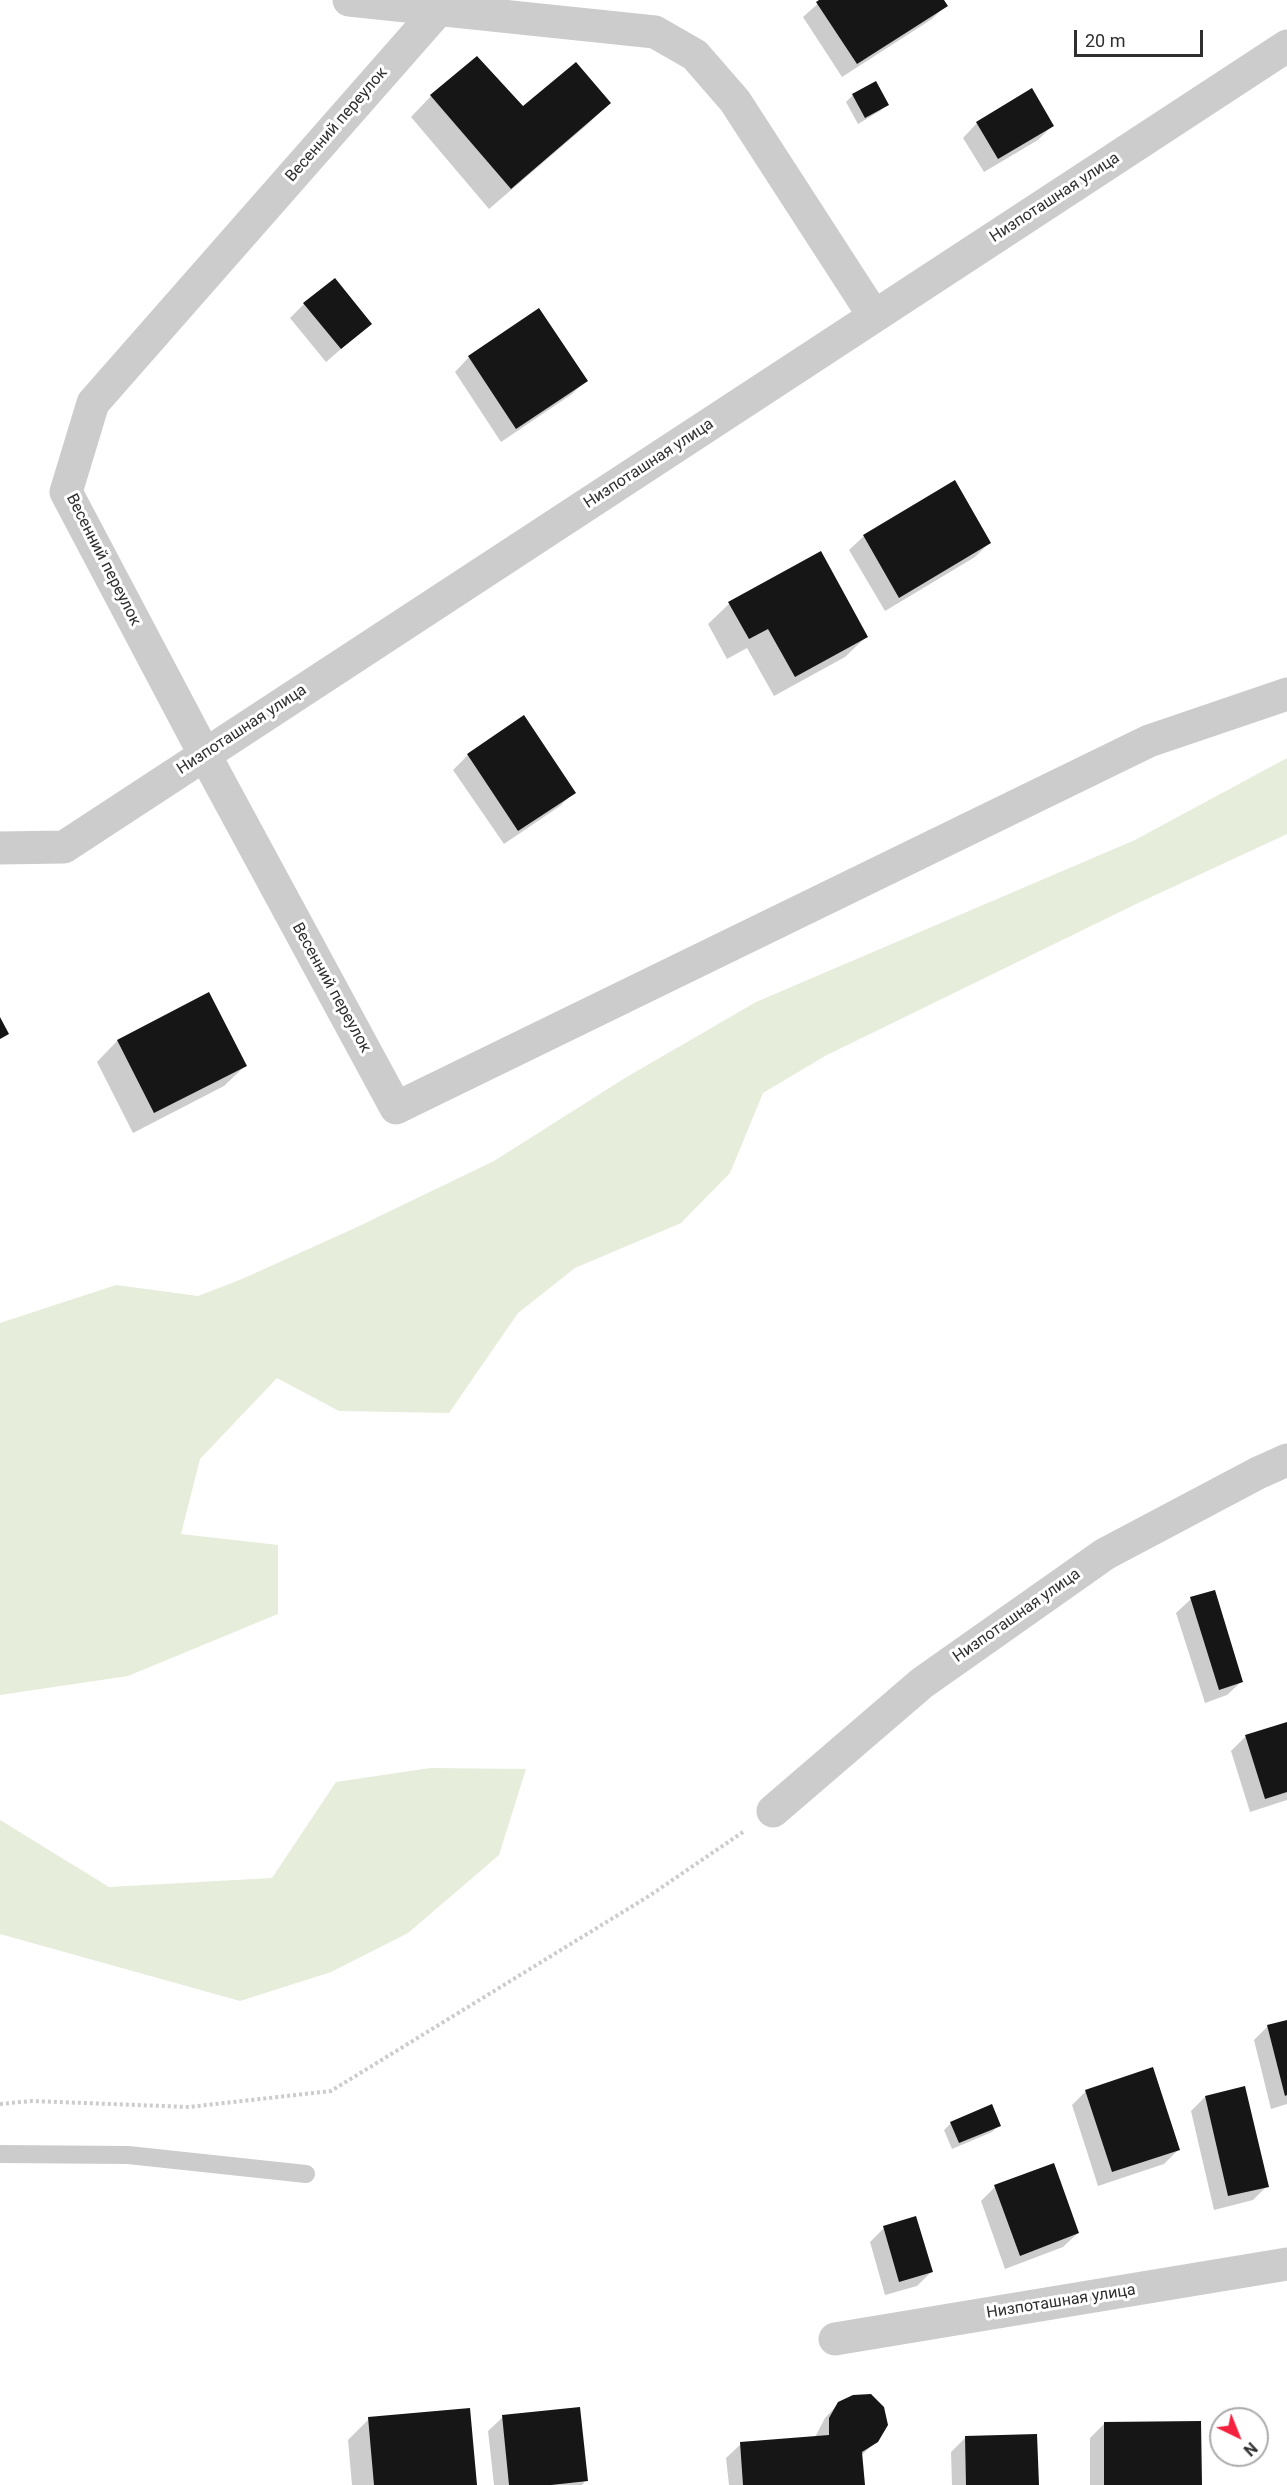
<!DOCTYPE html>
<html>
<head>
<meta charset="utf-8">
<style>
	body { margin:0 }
	#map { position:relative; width:1287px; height:2485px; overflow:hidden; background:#fff; font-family:Roboto,sans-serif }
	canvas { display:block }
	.north { position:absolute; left:1209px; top:2407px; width:60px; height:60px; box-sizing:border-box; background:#fff; border:2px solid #acacac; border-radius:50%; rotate:137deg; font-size:16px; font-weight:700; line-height:24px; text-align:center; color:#2f2f2f }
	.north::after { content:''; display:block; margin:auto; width:21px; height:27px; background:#f4223e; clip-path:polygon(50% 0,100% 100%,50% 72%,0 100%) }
	.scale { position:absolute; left:1074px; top:30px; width:129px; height:27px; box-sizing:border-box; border:3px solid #2f2f2f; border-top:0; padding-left:8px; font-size:18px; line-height:21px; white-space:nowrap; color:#2f2f2f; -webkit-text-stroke:4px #fff; paint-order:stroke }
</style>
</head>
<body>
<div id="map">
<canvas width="1287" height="2485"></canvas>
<div class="north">N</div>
<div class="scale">20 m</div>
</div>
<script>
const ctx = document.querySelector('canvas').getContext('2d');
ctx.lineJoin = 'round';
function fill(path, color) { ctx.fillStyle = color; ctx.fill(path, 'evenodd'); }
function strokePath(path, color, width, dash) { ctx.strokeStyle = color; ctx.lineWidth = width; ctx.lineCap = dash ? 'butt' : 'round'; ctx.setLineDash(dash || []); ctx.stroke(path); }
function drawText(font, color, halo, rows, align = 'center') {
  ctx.font = font + ' Roboto,sans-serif'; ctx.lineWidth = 6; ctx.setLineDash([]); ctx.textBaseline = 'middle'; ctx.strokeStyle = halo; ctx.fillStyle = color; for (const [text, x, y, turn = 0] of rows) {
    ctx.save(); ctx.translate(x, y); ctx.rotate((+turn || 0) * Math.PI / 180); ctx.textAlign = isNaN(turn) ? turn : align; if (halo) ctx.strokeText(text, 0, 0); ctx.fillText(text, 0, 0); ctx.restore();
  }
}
fill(new Path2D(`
	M1287 758V834L1134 905 825 1056 763 1093 730 1173 681 1223 575 1268 518 1313 449 1413 339 1411 277 1378 200 1459 181 1534 278 1545V1614L128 1676 0 1695V1323L116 1285 198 1296 242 1279 355 1228 494 1161 625 1078 756 1002 1135 840Z
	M430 1768 526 1769 499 1855 408 1933 331 1972 240 2001 0 1934V1820L109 1887 272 1878 336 1782Z`), '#e6eddb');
fill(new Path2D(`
	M822 0H943L946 5 932 19 842 77 803 17Z
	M853 95 887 104 880 111 858 124 846 102Z
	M431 96 523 108 609 103 588 124 489 209 411 117Z
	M977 123 1053 125 1038 140 984 172 963 138Z
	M304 304 370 324 326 362 290 318Z
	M539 310 586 380 572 394 501 442 455 372 469 357Z
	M954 482 989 543 975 557 885 611 849 550 864 536Z
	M729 604 866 637 845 657 774 696 747 648 727 659 708 624Z
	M524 717 574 792 560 806 504 844 453 770 468 755Z
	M117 1041 245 1066 224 1086 133 1133 97 1062Z
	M1191 1599 1242 1681 1227 1695 1205 1703 1176 1613Z
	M1287 1723V1800L1250 1812 1231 1751 1246 1736Z
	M1287 2022V2104L1271 2109 1254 2040 1268 2026Z
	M1086 2091 1178 2150 1164 2164 1098 2186 1072 2105Z
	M1205 2097 1267 2186 1253 2200 1214 2210 1191 2111Z
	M951 2123 999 2125 992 2132 952 2149 944 2130Z
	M995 2187 1078 2233 1063 2247 1005 2269 981 2201Z
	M884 2228 931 2272 917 2286 885 2295 870 2242Z
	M839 2403 876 2441 861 2456 863 2485H729L726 2458 741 2444 815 2437 825 2418Z
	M503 2417 586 2480 582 2485H494L488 2431Z
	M369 2419 476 2485H352L348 2440Z
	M1104 2424 1200 2485H1090V2438Z
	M965 2438 1038 2485H952L951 2452Z`), '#0003');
fill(new Path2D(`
	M819 0H944L948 6 857 64 816 2Z
	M477 56 523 106 576 62 611 103 511 189 430 95Z
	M876 81 889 105 865 118 852 94Z
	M1032 88 1054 126 998 159 976 122Z
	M335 278 372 324 341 349 303 303Z
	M539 308 588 381 516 429 468 356Z
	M955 480 991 543 899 598 863 535Z
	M821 551 868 637 795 677 768 629 749 639 728 602Z
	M524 715 576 793 518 831 467 754Z
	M209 992 247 1066 154 1113 117 1040Z
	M0 1017 9 1034 0 1039Z
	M1215 1590 1243 1682 1219 1690 1190 1597Z
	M1287 1722V1792L1265 1799 1245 1735Z
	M1287 2020V2095L1285 2096 1267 2025Z
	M1153 2067 1180 2150 1112 2172 1085 2090Z
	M1245 2086 1269 2187 1228 2196 1205 2096Z
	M992 2104 1001 2126 959 2143 950 2122Z
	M1054 2163 1079 2233 1020 2256 994 2185Z
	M916 2216 933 2272 899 2282 883 2226Z
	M871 2394 884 2407 888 2425 878 2442 862 2452 865 2485H743L740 2442 829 2435V2418L838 2402 853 2395Z
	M580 2407 588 2481 551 2485H509L502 2415Z
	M470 2408 477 2485H374L368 2417Z
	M1201 2421 1202 2485H1104V2422Z
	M1037 2434 1039 2485H966L965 2436Z`), '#161616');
strokePath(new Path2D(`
	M0 2104 32 2101 189 2107 331 2091 649 1896 743 1832`), '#ccc', 4, [3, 3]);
strokePath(new Path2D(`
	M0 2154 128 2155 306 2174`), '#ccc', 18);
strokePath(new Path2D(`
	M349 0 655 32 695 55 735 101 874 316
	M439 9 93 403 66 492 207 759 396 1108 1149 741 1287 694
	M0 848 64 847 1287 46
	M773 1811 922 1683 1105 1554 1258 1473 1287 1460
	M835 2339 1287 2264`), '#ccc', 33);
drawText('16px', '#2f2f2f', '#fff', [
	["Весенний переулок",337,125,-49],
	["Низпоташная улица",1055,198,-33],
	["Низпоташная улица",649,464,-33],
	["Весенний переулок",103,560,63],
	["Низпоташная улица",242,730,-33],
	["Весенний переулок",331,988,61],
	["Низпоташная улица",1017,1616,-35],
	["Низпоташная улица",1061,2302,-9]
]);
</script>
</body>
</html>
